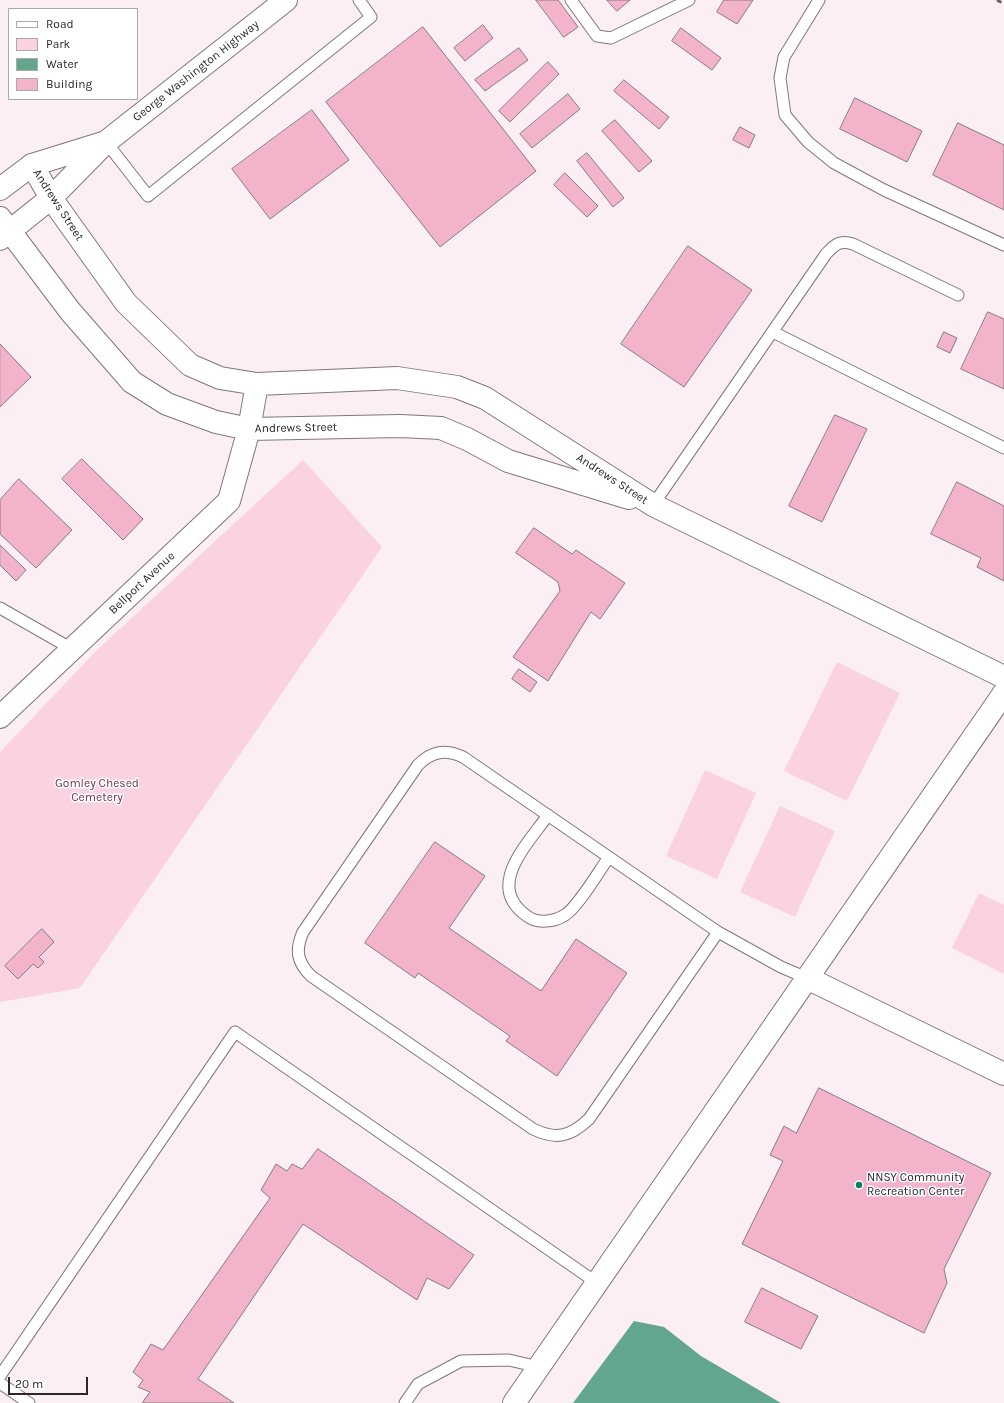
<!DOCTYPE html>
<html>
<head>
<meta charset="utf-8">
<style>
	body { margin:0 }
	#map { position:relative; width:1004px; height:1403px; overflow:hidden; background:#fbeff3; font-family:Karla,sans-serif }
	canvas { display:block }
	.legend { position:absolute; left:8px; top:8px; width:130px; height:92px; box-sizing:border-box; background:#fff; border:1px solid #aba9a9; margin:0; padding:5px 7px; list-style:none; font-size:12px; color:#2c2729 }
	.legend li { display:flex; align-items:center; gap:8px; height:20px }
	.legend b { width:20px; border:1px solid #aba9a9 }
	.scale { position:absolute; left:8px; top:1377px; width:80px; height:18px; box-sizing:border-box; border:2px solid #2c2729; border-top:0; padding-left:5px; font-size:12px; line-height:14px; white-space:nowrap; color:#2c2729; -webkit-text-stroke:3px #fff; paint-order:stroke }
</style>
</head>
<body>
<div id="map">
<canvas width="1004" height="1403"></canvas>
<ul class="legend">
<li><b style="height:5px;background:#fff"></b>Road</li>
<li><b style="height:11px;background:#fad2e0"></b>Park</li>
<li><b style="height:11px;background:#62a68d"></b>Water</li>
<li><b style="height:11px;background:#f3b3cb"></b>Building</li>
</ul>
<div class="scale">20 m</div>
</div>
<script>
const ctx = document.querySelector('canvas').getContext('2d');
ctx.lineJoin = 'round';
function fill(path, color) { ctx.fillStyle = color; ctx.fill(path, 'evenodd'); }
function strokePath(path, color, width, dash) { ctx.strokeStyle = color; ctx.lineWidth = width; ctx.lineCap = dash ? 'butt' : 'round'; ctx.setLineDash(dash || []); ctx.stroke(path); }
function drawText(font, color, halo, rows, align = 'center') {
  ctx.font = font + ' Karla,sans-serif'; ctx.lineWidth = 3; ctx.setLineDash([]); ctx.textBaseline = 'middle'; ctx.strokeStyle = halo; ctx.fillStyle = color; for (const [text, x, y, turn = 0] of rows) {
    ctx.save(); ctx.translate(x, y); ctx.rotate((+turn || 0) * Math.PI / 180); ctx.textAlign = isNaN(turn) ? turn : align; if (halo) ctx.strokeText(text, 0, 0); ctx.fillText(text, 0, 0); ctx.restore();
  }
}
fill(new Path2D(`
	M303 460 382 547 80 988 0 1002V752L97 650Z
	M837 662 900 693 847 801 784 771Z
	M705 770 756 793 717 879 666 856Z
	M780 806 835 831 795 917 740 892Z
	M979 893 1004 905V974L952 948Z`), '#fad2e0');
fill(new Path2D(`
	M634 1321 664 1327 701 1356 781 1403H573Z`), '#62a68d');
const building = new Path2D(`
	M536 0H558L578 27 564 37Z
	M607 0H630L617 11Z
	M724 0H753L737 24 717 12Z
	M483 25 493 38 465 61 454 48Z
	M423 27 536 171 440 247 326 102Z
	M681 28 721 58 712 70 672 41Z
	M519 48 528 60 485 91 475 80Z
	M548 62 559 74 510 122 499 111Z
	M624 80 669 117 659 129 614 91Z
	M568 94 580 109 532 148 520 134Z
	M855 98 922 131 907 162 840 129Z
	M312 110 349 160 270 219 232 169Z
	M615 120 652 161 639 172 602 131Z
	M958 123 1004 145V210L933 175Z
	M740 127 755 135 749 148 733 140Z
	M587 153 624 198 613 207 577 161Z
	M565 173 598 206 587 217 554 185Z
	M688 246 752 290 684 387 621 344Z
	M988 312 1004 319V389L961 369Z
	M944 332 957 338 950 353 937 347Z
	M0 344 31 377 0 407Z
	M835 415 867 429 822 522 789 506Z
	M82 459 143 519 123 540 62 479Z
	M19 479 72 530 36 568 0 534V500Z
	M957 482 1004 506V581L977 567 981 558 931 534Z
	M534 528 572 554 576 550 625 583 600 619 591 612 548 681 513 657 560 591 558 582 516 553Z
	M0 545 26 570 16 581 0 565Z
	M519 669 537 682 530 692 512 679Z
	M435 842 485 876 449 928 541 991 576 939 627 973 557 1076 506 1041 510 1036 418 973 415 978 365 943Z
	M42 929 54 942 39 957 44 962 38 968 33 964 18 979 5 966Z
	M819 1088 991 1173 944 1269 947 1283 924 1333 742 1244 783 1161 770 1155 784 1126 796 1133Z
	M318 1149 474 1255 449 1289 427 1278 417 1300 303 1224 198 1379 234 1403H142L150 1392 138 1387 143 1380 133 1372 151 1344 163 1350 270 1198 261 1190 276 1164 287 1171 292 1164 302 1169Z
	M762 1288 818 1316 801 1349 745 1322Z`);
fill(building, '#f3b3cb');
strokePath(building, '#867b7f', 1);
const service = new Path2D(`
	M571 0 597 36 611 38 689 0
	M819 0 784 57 780 78 785 115 808 142 834 163 884 190 1004 245
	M106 142 148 196 371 17 359 0
	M773 332 1004 448
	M653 505 826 254C835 244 840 240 853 244L958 295
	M0 608 72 649
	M548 815C528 844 484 886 527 916 537 924 554 922 565 915 578 907 599 871 609 857
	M718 932 589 1119C570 1137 556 1140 533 1129L311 976C297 962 295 950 303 932L418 765C432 751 445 749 463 757L718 932 781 967 807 978
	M0 1376 235 1032 597 1283
	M0 1383 29 1403
	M405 1403 418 1384 461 1361 509 1360 539 1367`);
const minor = new Path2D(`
	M32 165 51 198 126 303 190 365 220 378 257 384 397 378 457 387 485 398 653 505 1004 677
	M0 218 70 311 132 382 167 404 216 422 249 429 400 426 441 428 467 439 508 461 629 498
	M0 717 229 501 249 429 257 384
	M807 978 1004 1074
	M514 1403 1004 693`);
const primary = new Path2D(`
	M0 189 32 165 103 143
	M0 239 51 198 106 142 286 0`);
strokePath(service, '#81767a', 13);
strokePath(minor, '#81767a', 24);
strokePath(primary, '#81767a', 24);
strokePath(service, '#fff', 11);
strokePath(minor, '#fff', 22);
strokePath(primary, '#fff', 22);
strokePath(new Path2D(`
	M997 0 1004 4`), '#6a6366', 3, [5, 5]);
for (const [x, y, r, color] of [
	[859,1185,4,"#038060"]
]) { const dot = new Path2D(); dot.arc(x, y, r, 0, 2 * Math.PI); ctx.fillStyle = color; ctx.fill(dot); strokePath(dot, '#fff', 1.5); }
drawText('12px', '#2c2729', '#fff', [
	["George Washington Highway",196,71,-38],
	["Andrews Street",58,205,57],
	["Andrews Street",296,428,-1],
	["Andrews Street",612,479,33],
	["Bellport Avenue",142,583,-43]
]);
drawText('12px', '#792f50', '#fff', [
	["Gomley Chesed",97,784],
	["Cemetery",97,798]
]);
drawText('12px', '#2c2729', '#fff', [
	["NNSY Community",867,1178],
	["Recreation Center",867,1192]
], 'left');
</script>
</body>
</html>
